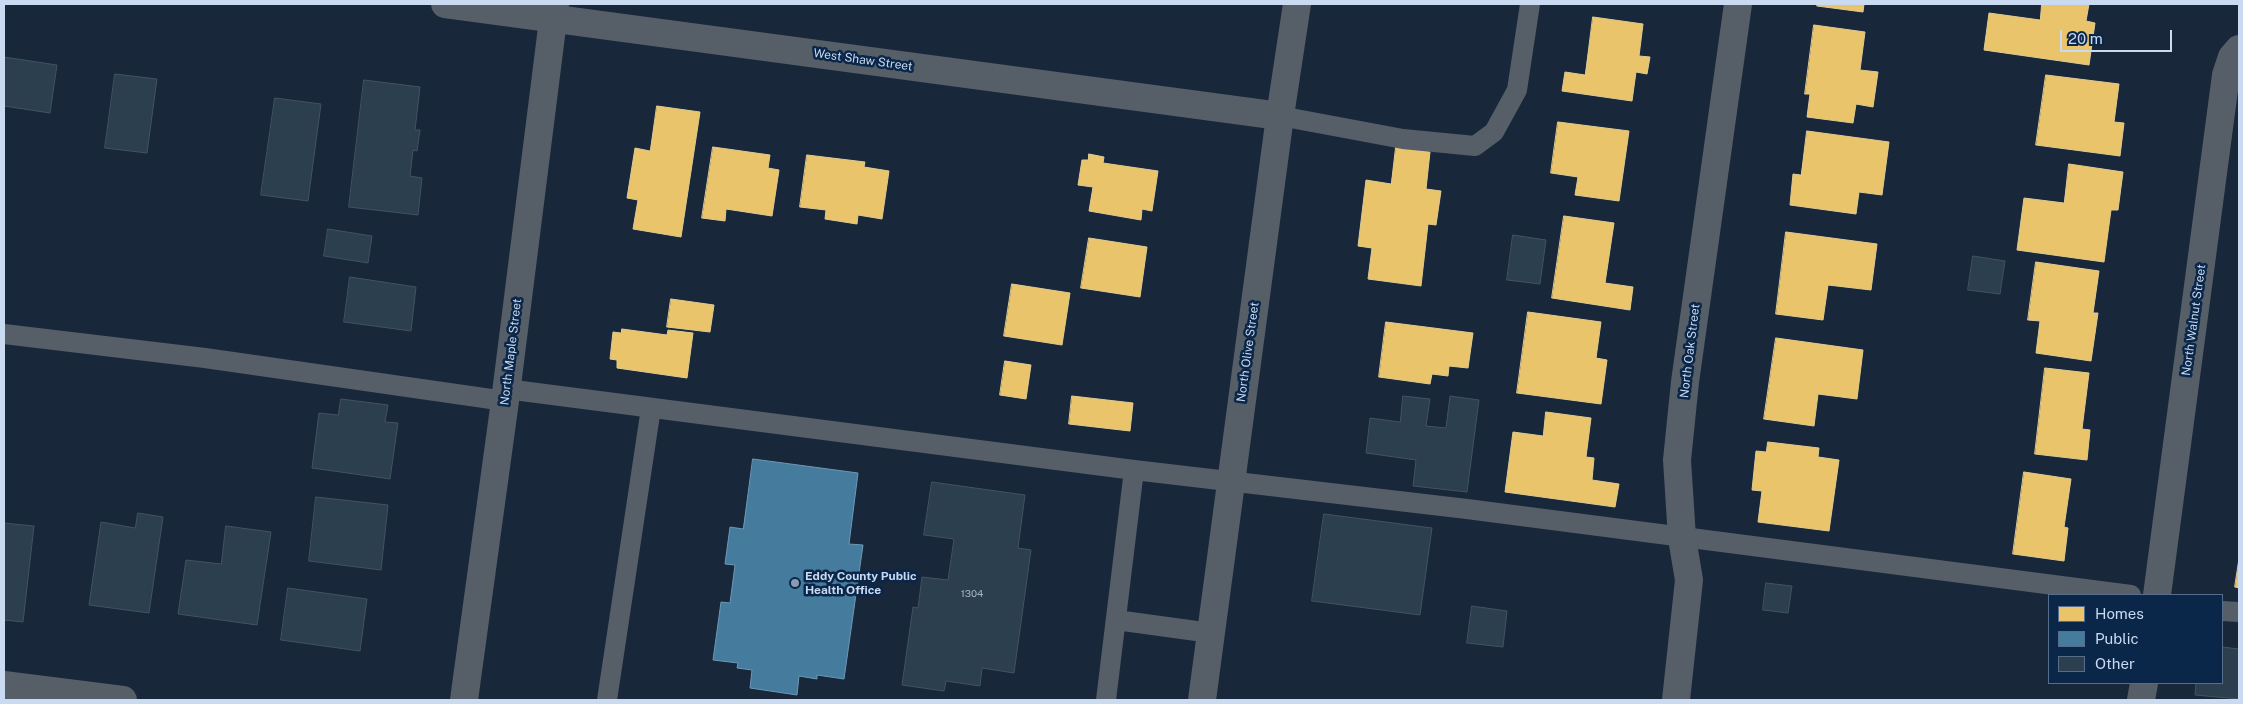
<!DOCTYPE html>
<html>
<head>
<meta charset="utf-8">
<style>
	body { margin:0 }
	#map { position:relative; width:2243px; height:704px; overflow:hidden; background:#18273a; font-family:"Public Sans",sans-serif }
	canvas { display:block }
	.frame { position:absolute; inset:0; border:5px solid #c9daf1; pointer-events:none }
	.legend { position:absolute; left:2048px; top:594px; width:175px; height:90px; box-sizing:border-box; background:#0a2648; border:1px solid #566e8c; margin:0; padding:6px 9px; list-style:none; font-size:15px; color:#c9daf1 }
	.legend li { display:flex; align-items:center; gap:10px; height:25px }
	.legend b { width:25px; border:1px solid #566e8c }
	.scale { position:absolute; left:2060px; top:30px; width:112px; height:22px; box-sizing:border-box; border:2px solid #c9daf1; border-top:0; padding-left:6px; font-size:15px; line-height:18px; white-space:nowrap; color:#c9daf1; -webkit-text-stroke:4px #0a2648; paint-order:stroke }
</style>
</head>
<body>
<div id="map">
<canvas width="2243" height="704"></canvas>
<div class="frame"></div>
<ul class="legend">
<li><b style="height:14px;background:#e9c46a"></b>Homes</li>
<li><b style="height:14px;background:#457b9d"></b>Public</li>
<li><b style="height:14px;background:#2c3f4e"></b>Other</li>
</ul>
<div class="scale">20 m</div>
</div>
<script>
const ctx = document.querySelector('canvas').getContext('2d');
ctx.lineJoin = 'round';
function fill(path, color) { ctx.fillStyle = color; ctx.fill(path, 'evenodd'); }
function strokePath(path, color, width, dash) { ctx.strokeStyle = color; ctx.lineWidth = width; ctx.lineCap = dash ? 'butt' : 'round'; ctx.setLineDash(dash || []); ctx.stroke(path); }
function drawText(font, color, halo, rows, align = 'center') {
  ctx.font = font + ' "Public Sans",sans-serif'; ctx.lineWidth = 5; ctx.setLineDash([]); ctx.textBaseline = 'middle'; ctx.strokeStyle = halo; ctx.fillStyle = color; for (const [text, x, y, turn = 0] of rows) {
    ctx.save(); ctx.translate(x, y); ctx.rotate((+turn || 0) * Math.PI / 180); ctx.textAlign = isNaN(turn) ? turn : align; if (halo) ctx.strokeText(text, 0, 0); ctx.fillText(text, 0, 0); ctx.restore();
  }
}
const homes = new Path2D(`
	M1818 4H1864L1863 12 1817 6Z
	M2042 4H2089L2086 21 2095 23 2089 65 1984 50 1989 13 2040 20Z
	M1593 17 1643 24 1639 56 1650 57 1647 74 1636 72 1632 101 1562 91 1565 72 1585 75Z
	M1814 25 1865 32 1860 70 1878 72 1873 107 1856 104 1853 123 1807 117 1810 94H1805Z
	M2046 75 2119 84 2114 122 2124 123 2120 156 2036 145Z
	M657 106 700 112 681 237 633 229 638 200 627 198 635 148 650 151Z
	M1558 122 1629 131 1619 201 1575 195 1578 177 1551 173Z
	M1807 131 1889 142 1882 195 1859 192 1856 214 1790 205 1793 174 1801 175Z
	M713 147 770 155 768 168 779 170 772 216 726 209 725 221 702 218Z
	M1396 147 1430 152 1426 189 1441 191 1436 225 1428 224 1421 286 1368 279 1372 248 1358 246 1366 180 1391 184Z
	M1089 154 1104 157 1103 163 1158 171 1152 211 1142 209 1141 220 1089 211 1093 187 1078 185 1082 160H1088Z
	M807 155 865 162 864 167 889 171 882 219 858 215 857 224 825 219 826 210 800 207Z
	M2069 164 2123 172 2118 210H2111L2104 262 2017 250 2024 198 2064 203Z
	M1564 216 1614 223 1605 283 1633 287 1630 310 1552 298Z
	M1786 232 1877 244 1871 290 1828 285 1823 320 1776 314Z
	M1089 238 1147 247 1140 297 1081 288Z
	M2036 262 2099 271 2093 313H2098L2091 361 2036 353 2040 321 2028 320Z
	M1012 284 1070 293 1062 345 1004 336Z
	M671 299 714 305 710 332 667 327Z
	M1528 312 1601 322 1596 358 1607 360 1601 404 1517 393Z
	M1386 322 1473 333 1468 368 1449 366 1448 376 1432 374 1430 384 1379 377Z
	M622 329 667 335 668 330 693 333 687 378 617 368V360L610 359 613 332 621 333Z
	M1776 338 1863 350 1857 399 1818 394 1814 426 1764 419Z
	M1005 361 1031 365 1026 399 1000 395Z
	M2045 368 2089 373 2082 429 2090 430 2087 460 2035 454Z
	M1072 396 1133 403 1130 431 1069 424Z
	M1546 412 1591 418 1586 457 1594 458 1592 480 1619 484 1615 507 1505 492 1513 432 1543 436Z
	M1768 442 1819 448 1818 457 1839 460 1829 531 1758 522 1762 491 1752 490 1756 451 1766 452Z
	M2024 472 2071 479 2064 527 2068 528 2064 561 2013 554Z
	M2239 559V588L2235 587Z`);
fill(homes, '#e9c46a');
strokePath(homes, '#dfcb92', 1);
const public = new Path2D(`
	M753 459 858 473 849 544 863 545 844 679 817 675V679L799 676 797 695 750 688 752 670 737 668 738 663 713 660 721 602 730 603 735 565 725 564 730 527 743 529Z`);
fill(public, '#457b9d');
strokePath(public, '#6d98b6', 1);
const building = new Path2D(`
	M4 57 57 65 50 113 4 106Z
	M115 74 157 79 147 153 105 148Z
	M364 80 420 87 415 130H420L417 151 413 150 410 176 422 178 418 215 349 207Z
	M275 98 321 104 308 201 261 195Z
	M328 229 372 236 368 263 324 256Z
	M1513 235 1546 240 1540 284 1507 280Z
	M1973 256 2005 261 2000 294 1968 290Z
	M350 277 416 287 411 331 344 322Z
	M1403 396 1430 399 1426 426 1446 428 1450 396 1479 400 1467 492 1413 486 1416 460 1366 453 1370 418 1400 422Z
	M341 399 388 405 385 422 398 423 390 479 312 468 319 413 338 415Z
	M932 482 1025 495 1018 548 1031 550 1014 673 982 668 980 686 946 681 944 691 902 685 913 607 918 608 922 577 948 580 954 539 924 535Z
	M316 497 388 505 381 570 309 561Z
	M138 513 163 517 149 613 89 605 101 522 135 528Z
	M1324 514 1432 528 1420 615 1312 601Z
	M4 523 34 526 23 622 4 620Z
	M226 526 271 532 257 625 178 614 186 560 221 564Z
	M1766 583 1792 586 1788 613 1763 610Z
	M288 588 367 599 360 651 281 640Z
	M1472 606 1507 611 1503 647 1467 643Z
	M2222 647 2239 649V699L2195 695 2196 683H2222Z`);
fill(building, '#2c3f4e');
strokePath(building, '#425361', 1);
strokePath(new Path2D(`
	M1280 116 1403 139 1475 146 1494 132 1517 90 1530 4
	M4 334 205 358 505 401
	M506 389 1134 470 1467 509 2131 595
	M2222 611 2239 612
	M1116 620 1211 633
	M607 700 651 408
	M1106 700 1134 470`), '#565e68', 20);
strokePath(new Path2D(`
	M445 4 1280 116
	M2157 595 2226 75 2232 57 2239 49
	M4 685 123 700
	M464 700 505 401 555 4
	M1202 700 1280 116 1297 4
	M1676 700 1689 580 1682 538 1677 460 1685 382 1738 4
	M2141 700 2144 683`), '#565e68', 28);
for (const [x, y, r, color] of [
	[795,583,5,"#8b9bb1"]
]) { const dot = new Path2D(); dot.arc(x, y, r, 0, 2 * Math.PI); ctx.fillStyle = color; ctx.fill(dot); strokePath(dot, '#0a2648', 2); }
drawText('10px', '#a2b3c8', null, [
	["1304",972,594]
]);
drawText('12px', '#c9daf1', '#0a2648', [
	["West Shaw Street",863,60,8],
	["North Walnut Street",2194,320,-82],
	["North Oak Street",1690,351,-83],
	["North Maple Street",511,352,-83],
	["North Olive Street",1248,352,-82]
]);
drawText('bold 12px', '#c9daf1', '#0a2648', [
	["Eddy County Public",805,576],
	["Health Office",805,590]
], 'left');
</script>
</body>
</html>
